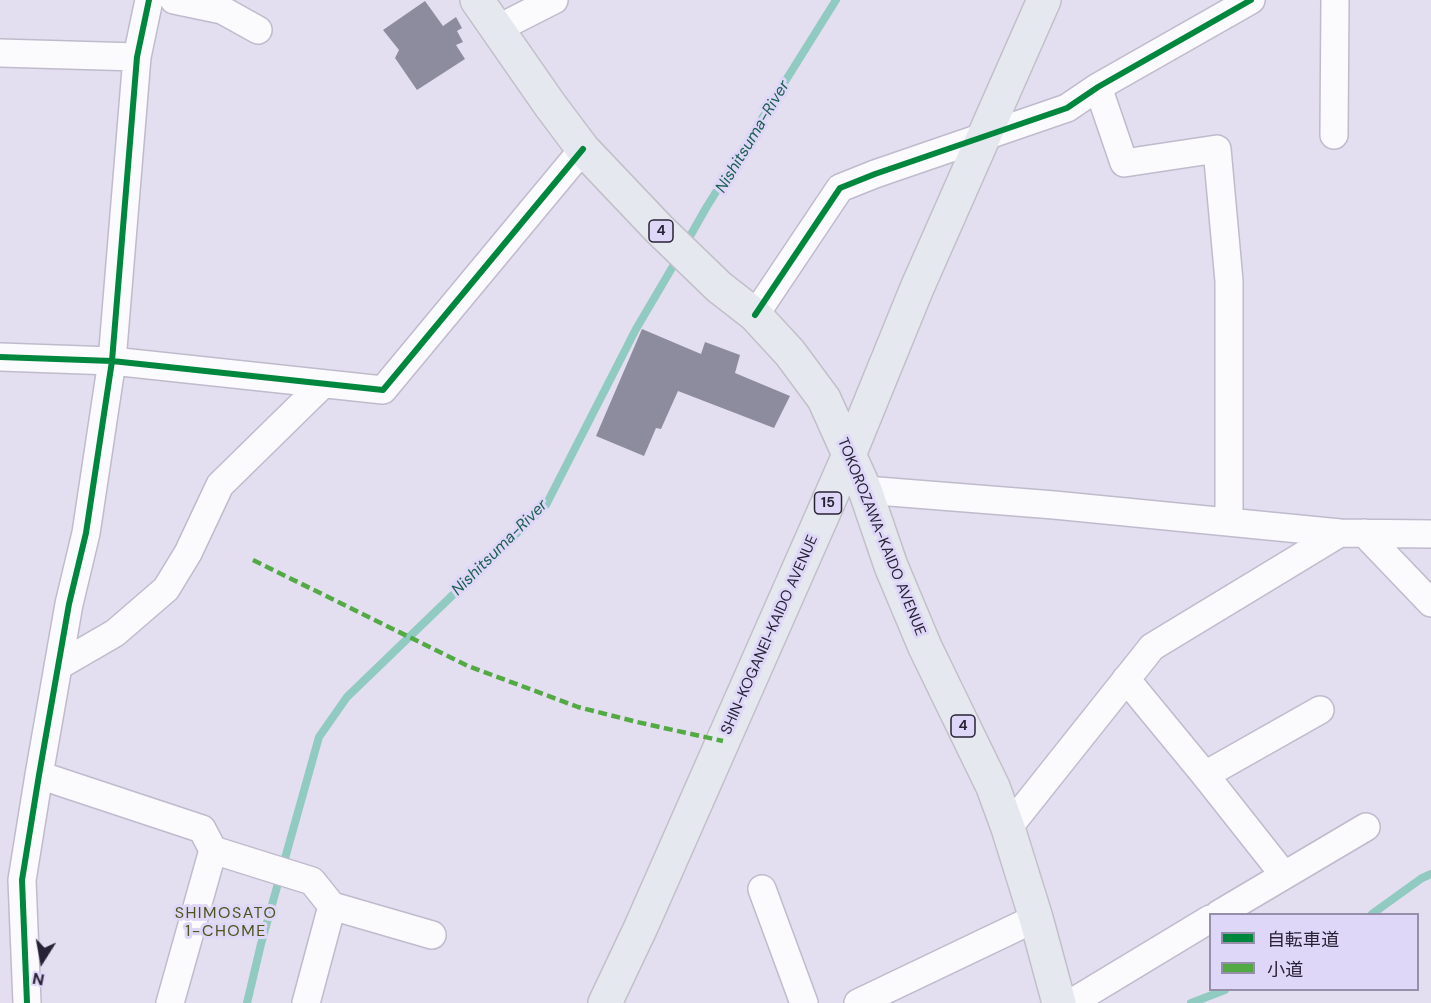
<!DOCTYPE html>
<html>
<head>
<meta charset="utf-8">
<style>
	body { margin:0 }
	#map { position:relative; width:1431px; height:1003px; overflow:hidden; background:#e3dff0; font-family:"DM Sans","Noto Sans JP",sans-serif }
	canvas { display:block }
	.legend { position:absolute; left:1209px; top:913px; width:210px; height:78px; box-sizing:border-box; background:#dfd7f8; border:2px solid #968faa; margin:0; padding:8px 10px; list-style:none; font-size:18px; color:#282236 }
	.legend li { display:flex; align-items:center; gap:12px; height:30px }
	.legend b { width:30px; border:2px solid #968faa }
	.north { position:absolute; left:12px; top:931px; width:60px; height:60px; -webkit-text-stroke:4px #dfd7f8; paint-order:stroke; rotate:191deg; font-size:16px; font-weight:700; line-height:24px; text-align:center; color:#282236 }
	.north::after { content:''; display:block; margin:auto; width:21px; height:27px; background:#282236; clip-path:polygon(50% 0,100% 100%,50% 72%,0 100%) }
</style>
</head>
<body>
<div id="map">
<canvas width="1431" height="1003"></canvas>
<ul class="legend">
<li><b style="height:8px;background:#00873e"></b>自転車道</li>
<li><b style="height:8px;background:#53aa45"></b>小道</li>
</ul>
<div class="north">N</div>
</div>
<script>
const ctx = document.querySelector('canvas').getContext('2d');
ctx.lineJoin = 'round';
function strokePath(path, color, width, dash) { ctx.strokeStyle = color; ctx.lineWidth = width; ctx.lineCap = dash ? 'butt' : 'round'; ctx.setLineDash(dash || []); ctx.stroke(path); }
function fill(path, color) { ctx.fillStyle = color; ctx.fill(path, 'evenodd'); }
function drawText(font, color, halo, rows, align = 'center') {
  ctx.font = font + ' "DM Sans",sans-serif'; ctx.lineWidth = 6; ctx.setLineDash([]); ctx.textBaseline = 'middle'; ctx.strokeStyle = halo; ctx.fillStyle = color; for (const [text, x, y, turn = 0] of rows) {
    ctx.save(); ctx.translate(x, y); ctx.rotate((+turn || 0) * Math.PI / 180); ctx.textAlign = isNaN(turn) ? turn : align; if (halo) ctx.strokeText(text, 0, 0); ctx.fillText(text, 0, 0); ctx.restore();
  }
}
strokePath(new Path2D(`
	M685 245 706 208 836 0
	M1372 914 1422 878 1431 874
	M247 1003 261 944 319 737 347 697 546 505 636 329 679 256
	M1191 1003 1225 990`), '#90cac1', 8);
fill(new Path2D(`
	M425 1 443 26 456 17 462 28 457 31 463 42 456 45 465 59 417 90 395 58 399 50 383 30Z
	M642 329 701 354 705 342 740 355 735 373 790 396 774 428 678 391 661 429 656 428 644 456 596 436Z`), '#8d8c9e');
const minor = new Path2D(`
	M174 0 222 10 258 30
	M497 29 554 0
	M0 53 137 57
	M1098 87 1124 163 1217 149 1229 281V522
	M1334 135 1335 0
	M755 315 840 188 875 174 1067 108 1098 87 1251 0
	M0 357 112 361 383 390 583 149
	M865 490 1054 505 1340 533 1431 534
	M1364 533 1431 603
	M58 666 115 633 166 589 188 553 220 485 323 384
	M1126 679 1205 775 1284 875
	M39 775 202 829 213 850 170 1003
	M1205 775 1320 710
	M1008 828 1152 647 1340 533
	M213 850 312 881 332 906 432 935
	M762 889 804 1003
	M1219 914 1366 827
	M27 1003 22 880 39 775 69 604 86 533 112 361 137 57 149 0
	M306 1003 332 906
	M858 1003 1036 918
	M1071 1003 1210 919`);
const major = new Path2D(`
	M477 0 550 105 583 149 659 229 719 287 755 315 790 353 824 399 865 490 891 566 925 647 993 787 1008 828 1036 918 1059 1003
	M605 1003 641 927 849 455 917 288 1044 0`);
strokePath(minor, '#bfbbcc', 30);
strokePath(major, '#c2bfc9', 36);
strokePath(minor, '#fbfafd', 27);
strokePath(major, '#e5e9ef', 33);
strokePath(new Path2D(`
	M253 560 468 666 578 707 637 722 723 741`), '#53aa45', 4.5, [9, 4.5]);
strokePath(new Path2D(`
	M755 315 840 188 875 174 1067 108 1098 87 1251 0
	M0 357 112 361 383 390 583 149
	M27 1003 22 880 39 775 69 604 86 533 112 361 137 57 149 0`), '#00873e', 6);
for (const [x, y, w] of [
	[661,231,24],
	[828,503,27],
	[963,726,24]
]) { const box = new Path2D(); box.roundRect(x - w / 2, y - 11, w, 22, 4.5); ctx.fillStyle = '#dfd7f8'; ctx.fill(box); strokePath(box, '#282236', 1.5); }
drawText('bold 14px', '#282236', null, [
	["4",661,231],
	["15",828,503],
	["4",963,726]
]);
drawText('15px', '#282236', '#dfd7f8', [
	["TOKOROZAWA-KAIDO AVENUE",881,537,68],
	["SHIN-KOGANEI-KAIDO AVENUE",770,635,-66]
]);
drawText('italic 16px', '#1a5f51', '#dfd7f8', [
	["Nishitsuma-River",753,137,-59],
	["Nishitsuma-River",500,548,-45]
]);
ctx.letterSpacing = '1.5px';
drawText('16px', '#4d541b', '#dfd7f8', [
	["SHIMOSATO",226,914],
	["1-CHOME",226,932]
]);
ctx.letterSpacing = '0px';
</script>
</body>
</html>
